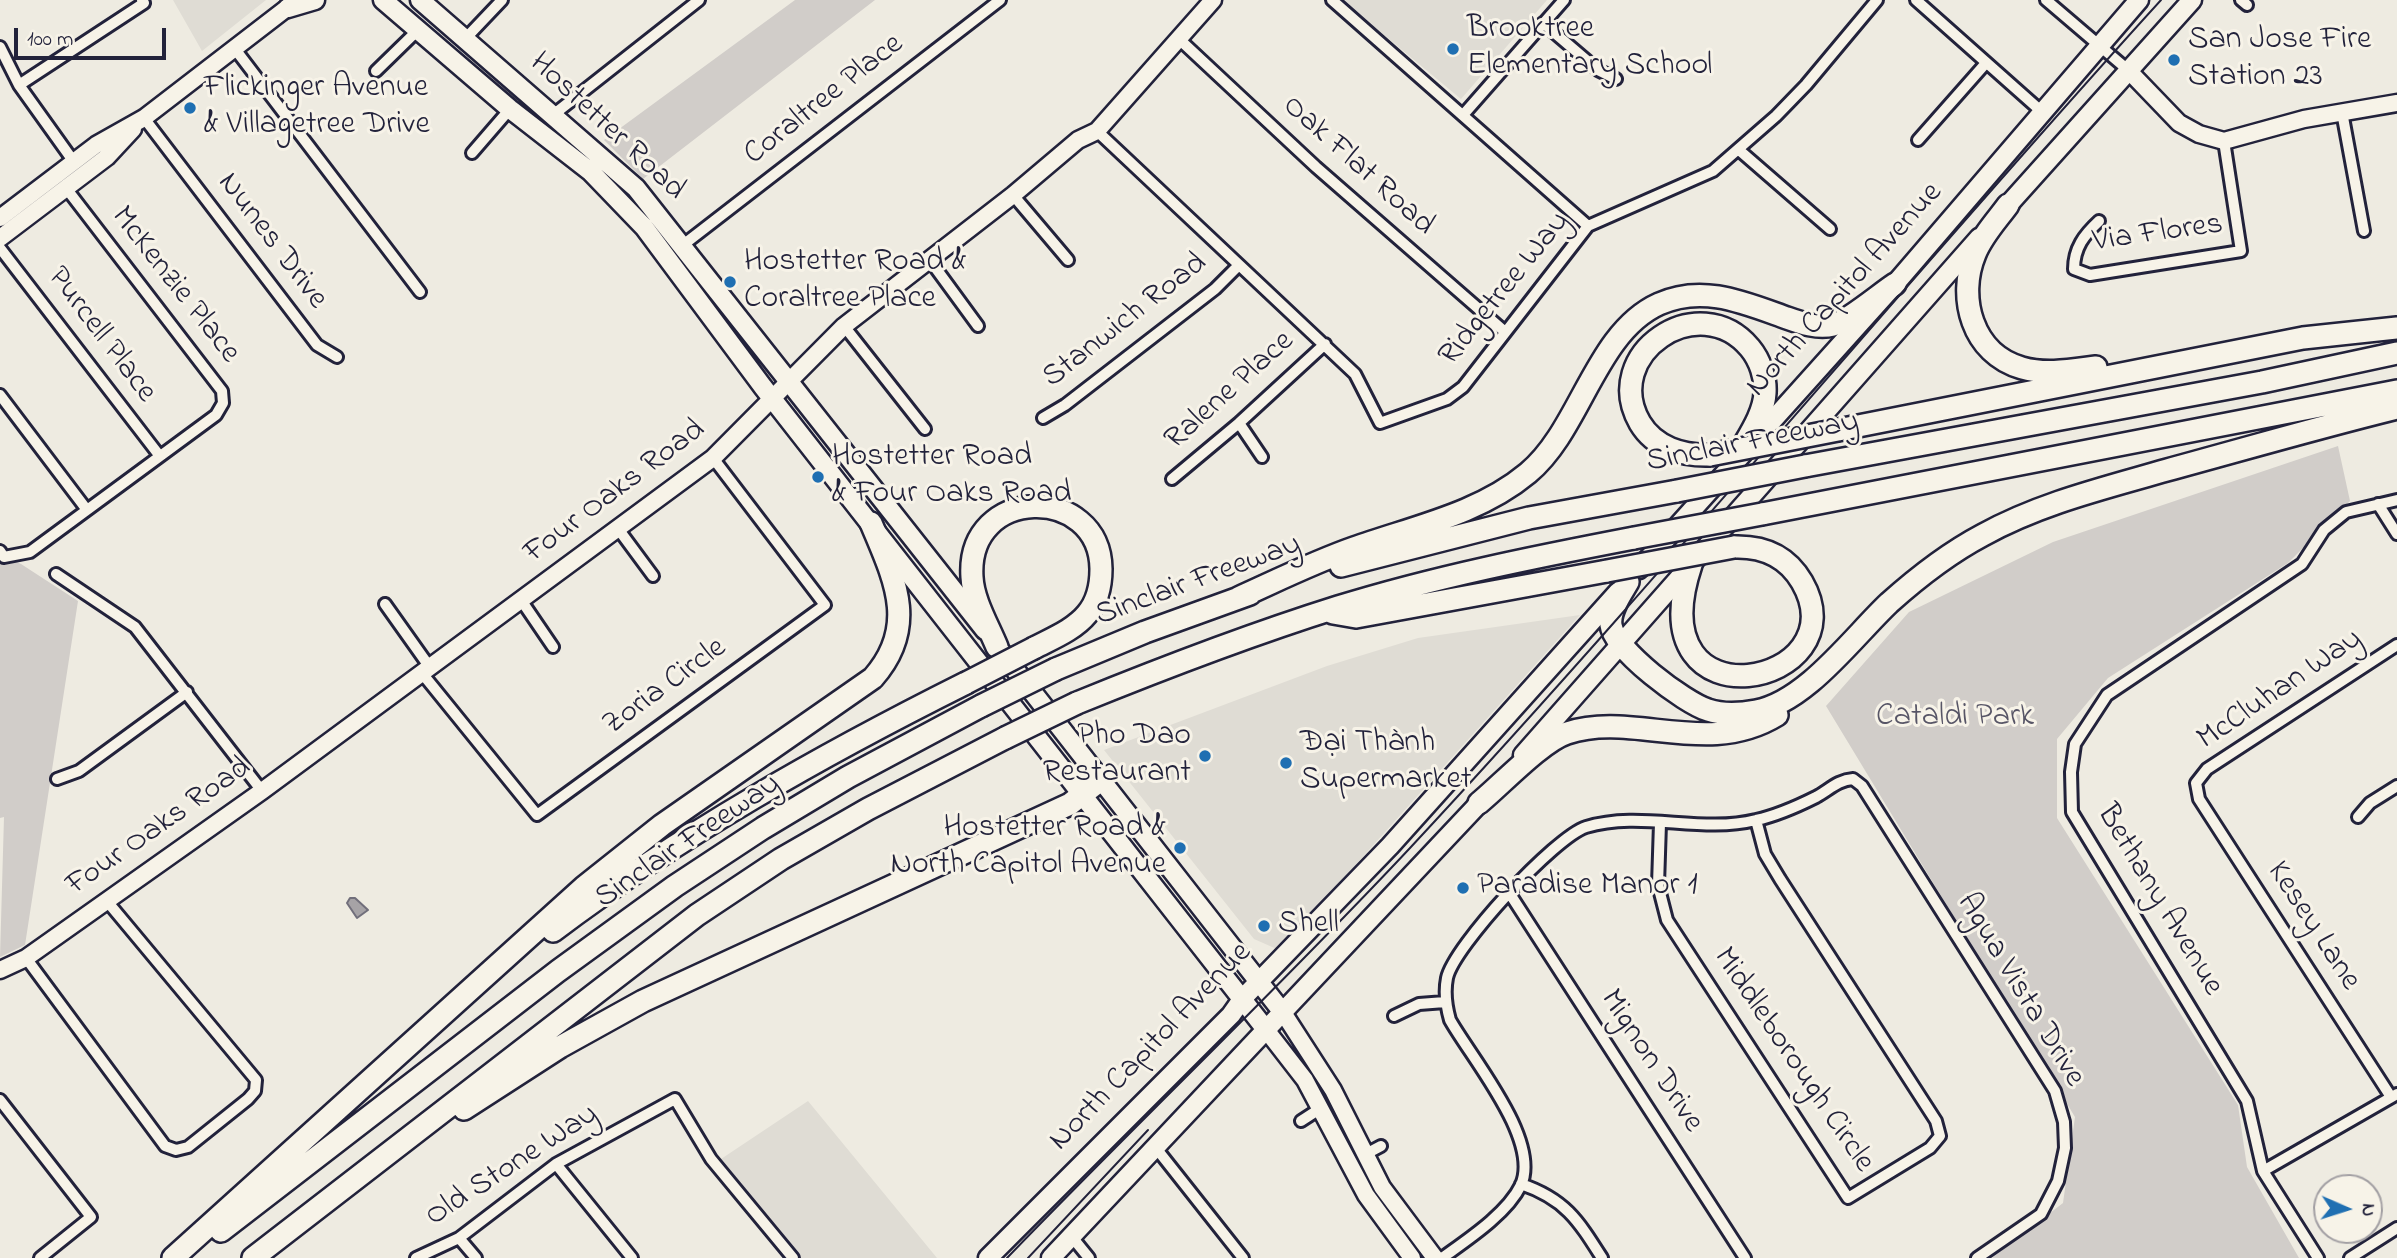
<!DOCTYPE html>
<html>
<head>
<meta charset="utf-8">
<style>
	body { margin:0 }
	#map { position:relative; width:2397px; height:1258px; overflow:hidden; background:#eeebe1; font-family:"Indie Flower",sans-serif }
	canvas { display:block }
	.north { position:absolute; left:2313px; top:1174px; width:70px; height:70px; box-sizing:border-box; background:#f7f3e8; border:2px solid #a29fa3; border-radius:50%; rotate:93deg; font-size:19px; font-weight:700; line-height:28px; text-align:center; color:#22223b }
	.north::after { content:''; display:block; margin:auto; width:24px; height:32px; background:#1f6fb2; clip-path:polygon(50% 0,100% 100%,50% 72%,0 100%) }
	.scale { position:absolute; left:14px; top:28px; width:152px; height:32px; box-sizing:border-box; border:4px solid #22223b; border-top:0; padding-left:9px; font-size:21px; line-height:24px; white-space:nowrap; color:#22223b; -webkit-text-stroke:5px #f7f3e8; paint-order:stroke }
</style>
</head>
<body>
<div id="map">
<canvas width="2397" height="1258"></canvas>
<div class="north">N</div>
<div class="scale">100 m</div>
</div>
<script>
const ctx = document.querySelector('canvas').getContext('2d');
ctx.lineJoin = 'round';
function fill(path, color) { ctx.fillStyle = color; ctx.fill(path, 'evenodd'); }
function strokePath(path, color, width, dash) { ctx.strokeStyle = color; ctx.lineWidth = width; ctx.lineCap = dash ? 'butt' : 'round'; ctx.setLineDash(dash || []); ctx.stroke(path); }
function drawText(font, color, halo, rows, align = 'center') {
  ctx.font = font + ' "Indie Flower",sans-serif'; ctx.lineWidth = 6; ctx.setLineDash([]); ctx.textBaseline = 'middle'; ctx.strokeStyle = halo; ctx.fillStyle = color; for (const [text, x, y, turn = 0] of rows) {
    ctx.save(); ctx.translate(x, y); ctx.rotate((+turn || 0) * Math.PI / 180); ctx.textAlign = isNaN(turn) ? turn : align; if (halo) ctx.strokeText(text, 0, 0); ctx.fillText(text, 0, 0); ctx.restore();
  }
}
fill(new Path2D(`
	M173 0H266L202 51Z
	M1342 0H1547L1461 99Z
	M1580 615 1279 950 1254 939 1104 750 1327 666 1418 638Z
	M808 1101 937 1258H786L715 1163Z`), '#dfdcd4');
fill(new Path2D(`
	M795 0H875L643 179 604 140Z
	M2338 446 2350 501 2288 563 2108 678 2057 739V818L2238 1105 2247 1167 2299 1258H1992L2063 1203 2075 1117 1826 706 1909 612 2053 542Z
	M0 554 21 564 78 601 25 945 0 957 4 817 0 818Z`), '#d1cdc9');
const water = new Path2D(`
	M350 898H355L368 910 357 918 347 903Z`);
fill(water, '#a6a3a6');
strokePath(water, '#716f7b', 2);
const street = new Path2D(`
	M1332 0 1588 226
	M1916 0 2041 111
	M2046 0 2128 70
	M2241 0 2247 5
	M1543 23 1598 70 1616 79
	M465 39 502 0
	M1179 39 1316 167 1504 331
	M0 47 19 85 74 162
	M235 49 420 292
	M376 71 418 30
	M19 85 144 3 142 0
	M2342 112 2364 231
	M553 115 699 0
	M1463 115 1564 0
	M144 118 317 345 337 357
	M1097 131 1355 374 1380 423 1447 399 1463 387 1588 226 1713 171 1776 116 1806 85 1877 0
	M1918 140 1986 63
	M1739 150 1830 229
	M472 153 510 109
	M1013 195 1068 260
	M2099 221C2084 235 2074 248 2074 269L2090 275 2241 251 2224 141
	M683 245 1000 0
	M0 248 159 455
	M929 259 978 326
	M844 326 925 429
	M0 395 87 510
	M1043 418 1065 405 1215 289 1239 265
	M1239 423 1262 457
	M1172 479 1239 423 1325 344
	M2378 504 2397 534
	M619 530 653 576
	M0 551 4 557 30 552 216 415 223 403 222 391 66 188
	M56 574 135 627 262 791
	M521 600 553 647
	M385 604 429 666
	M421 672 537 815 825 605 713 458
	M57 779 79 771 187 692
	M2358 817 2370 803 2397 786
	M1660 823 1658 885 1667 920 1848 1198 1930 1148 1940 1136 1936 1121 1780 879 1765 854 1756 820
	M1510 894 1745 1258
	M26 958 165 1146 176 1150 188 1147 248 1099 255 1091 256 1080 106 900
	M1394 1016 1419 1004 1445 1002
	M2391 1097 2199 799 2196 783 2207 769 2397 645
	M0 1100 91 1217 40 1258
	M1301 1121 1321 1108
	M1156 1148 1243 1258
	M1364 1155 1381 1146
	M556 1164 632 1258
	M2263 1171 2397 1094
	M1521 1184C1565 1199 1578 1220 1602 1258
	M1072 1237 1089 1258
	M459 1238 476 1258
	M416 1258 459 1238 556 1164 675 1099 711 1159 793 1258
	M1442 1258C1467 1240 1507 1214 1521 1185 1541 1140 1472 1059 1450 1020 1446 1006 1444 993 1447 978 1454 946 1555 837 1586 827 1641 810 1700 834 1756 820 1775 816 1798 806 1816 797 1829 790 1838 780 1853 779L1862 786 2055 1091 2064 1122 2065 1148 2058 1181 2041 1214 1977 1258
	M2318 1258 2263 1171 2247 1101 2072 812 2071 772 2075 744 2107 695 2302 564 2324 530 2346 512 2397 500
	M2350 1258 2397 1228`);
const secondary = new Path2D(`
	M2128 70 2179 123 2199 134 2224 141 2304 119 2397 103
	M0 218 96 145 144 118 296 1
	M0 238 107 157 133 129
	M0 970 26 958 262 791 713 458 844 326 1013 195 1078 140 1097 131 1213 0
	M1284 1014 1333 1090 1382 1187 1435 1258
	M1267 1031 1305 1080 1366 1195 1412 1258`);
const primary = new Path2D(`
	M383 0 510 109 591 172 644 227 763 387 1267 1031
	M420 0 636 188 985 630
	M288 8 315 0
	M2000 214 2192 0
	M1639 569 1895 284 2139 0
	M1002 653 1284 1014
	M1523 755 1979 238
	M988 1258 1231 1015 1243 998 1390 846 1618 592
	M1051 1258 1488 794`);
const highway = new Path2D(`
	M2008 205C1997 220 1982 236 1975 254 1957 297 1972 354 2022 368 2046 375 2072 370 2096 367
	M1838 430 2303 338 2397 328
	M1710 455C1683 456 1655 448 1640 423 1600 354 1699 287 1750 348 1760 360 1766 378 1765 393 1764 415 1747 438 1737 457
	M1805 466 2262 382 2397 353
	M1762 514 2397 391
	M1691 565C1635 733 1862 686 1802 582 1787 556 1763 546 1734 547
	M1341 566 1529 518 1677 491
	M1628 582C1621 594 1609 611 1611 625 1614 650 1685 703 1708 710 1723 715 1740 714 1756 711 1806 702 1853 637 1889 603 1918 577 1949 553 1983 535 2041 503 2105 488 2167 470 2244 449 2320 427 2397 408
	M1238 598C1276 581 1314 562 1354 548 1413 527 1479 514 1528 473 1581 429 1595 333 1659 304 1703 284 1745 303 1787 318 1801 323 1818 329 1833 325 1847 322 1881 293 1895 284
	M1333 613 1356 617 1607 571
	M997 647C988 625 973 600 972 577 966 485 1100 484 1101 569 1101 585 1098 601 1087 614 1074 630 1051 639 1034 648
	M1056 669 1145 632 1250 594
	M1077 703C1163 668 1249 635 1338 607 1435 577 1535 557 1634 538
	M1479 803C1501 785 1542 741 1567 733 1633 711 1707 758 1777 715
	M553 931C682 834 822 755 966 683
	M464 1109 560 1047 643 1001 1070 804 1102 779
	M221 1231 558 971 675 886 763 828 848 777 981 706
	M173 1258 584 887 662 825 873 678C919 626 894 578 871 523
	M253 1258 697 915 781 859 868 809 1005 738`);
strokePath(street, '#22223b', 16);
strokePath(secondary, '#22223b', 21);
strokePath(primary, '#22223b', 23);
strokePath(highway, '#22223b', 26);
strokePath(street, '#f7f3e8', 10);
strokePath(secondary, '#f7f3e8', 16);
strokePath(primary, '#f7f3e8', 18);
strokePath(highway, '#f7f3e8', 21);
strokePath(new Path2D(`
	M1007 1258C1140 1120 1279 988 1410 848 1667 572 1907 279 2161 0
	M1028 1258 1148 1130`), '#22223b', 2);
const highwayBridge = new Path2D(`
	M1710 455 1838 430
	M1677 491 1805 466
	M1634 538 1762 514
	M1607 571 1734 547
	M966 683 1034 648
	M981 706 1056 669
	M1005 738 1077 703`);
strokePath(highwayBridge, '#22223b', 26, []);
strokePath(highwayBridge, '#f7f3e8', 21);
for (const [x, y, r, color] of [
	[1453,49,7,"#1f6fb2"],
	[2174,60,7,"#1f6fb2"],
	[190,108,7,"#1f6fb2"],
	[730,282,7,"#1f6fb2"],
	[818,477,7,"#1f6fb2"],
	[1205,756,7,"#1f6fb2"],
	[1286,763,7,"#1f6fb2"],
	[1180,848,7,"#1f6fb2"],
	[1463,888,7,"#1f6fb2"],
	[1264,926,7,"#1f6fb2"]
]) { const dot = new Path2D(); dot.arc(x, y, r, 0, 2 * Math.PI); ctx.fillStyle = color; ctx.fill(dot); strokePath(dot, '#f7f3e8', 2.5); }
drawText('32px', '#22223b', '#f7f3e8', [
	["Brooktree",1467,31],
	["Elementary School",1467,68],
	["San Jose Fire",2188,42],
	["Station 23",2188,79],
	["Flickinger Avenue",204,90],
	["& Villagetree Drive",204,127],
	["Hostetter Road &",744,264],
	["Coraltree Place",744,301],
	["Hostetter Road",832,459],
	["& Four Oaks Road",832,496],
	["Pho Dao",1191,738,"right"],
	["Restaurant",1191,775,"right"],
	["Đại Thành",1300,745],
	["Supermarket",1300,782],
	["Hostetter Road &",1166,830,"right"],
	["North Capitol Avenue",1166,867,"right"],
	["Paradise Manor 1",1477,888],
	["Shell",1278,926]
], 'left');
drawText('32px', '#22223b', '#f7f3e8', [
	["Coraltree Place",825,101,-38],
	["Hostetter Road",606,128,43],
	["Oak Flat Road",1357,167,42],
	["Via Flores",2158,235,-8],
	["Nunes Drive",271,242,53],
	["McKenzie Place",174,286,52],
	["Ridgetree Way",1506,290,-51],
	["North Capitol Avenue",1846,291,-48],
	["Stanwich Road",1126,322,-38],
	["Purcell Place",100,336,53],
	["Ralene Place",1231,392,-42],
	["Sinclair Freeway",1753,444,-11],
	["Four Oaks Road",616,493,-37],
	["Sinclair Freeway",1199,582,-20],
	["Zoria Circle",666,688,-36],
	["McCluhan Way",2281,691,-34],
	["Four Oaks Road",160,828,-35],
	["Sinclair Freeway",689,843,-34],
	["Bethany Avenue",2158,901,59],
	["Kesey Lane",2312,927,57],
	["Agua Vista Drive",2019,991,59],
	["North Capitol Avenue",1152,1048,-46],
	["Middleborough Circle",1792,1061,56],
	["Mignon Drive",1650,1062,57],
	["Old Stone Way",513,1167,-33]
]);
drawText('32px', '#575566', '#f7f3e8', [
	["Cataldi Park",1955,719]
]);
</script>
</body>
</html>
